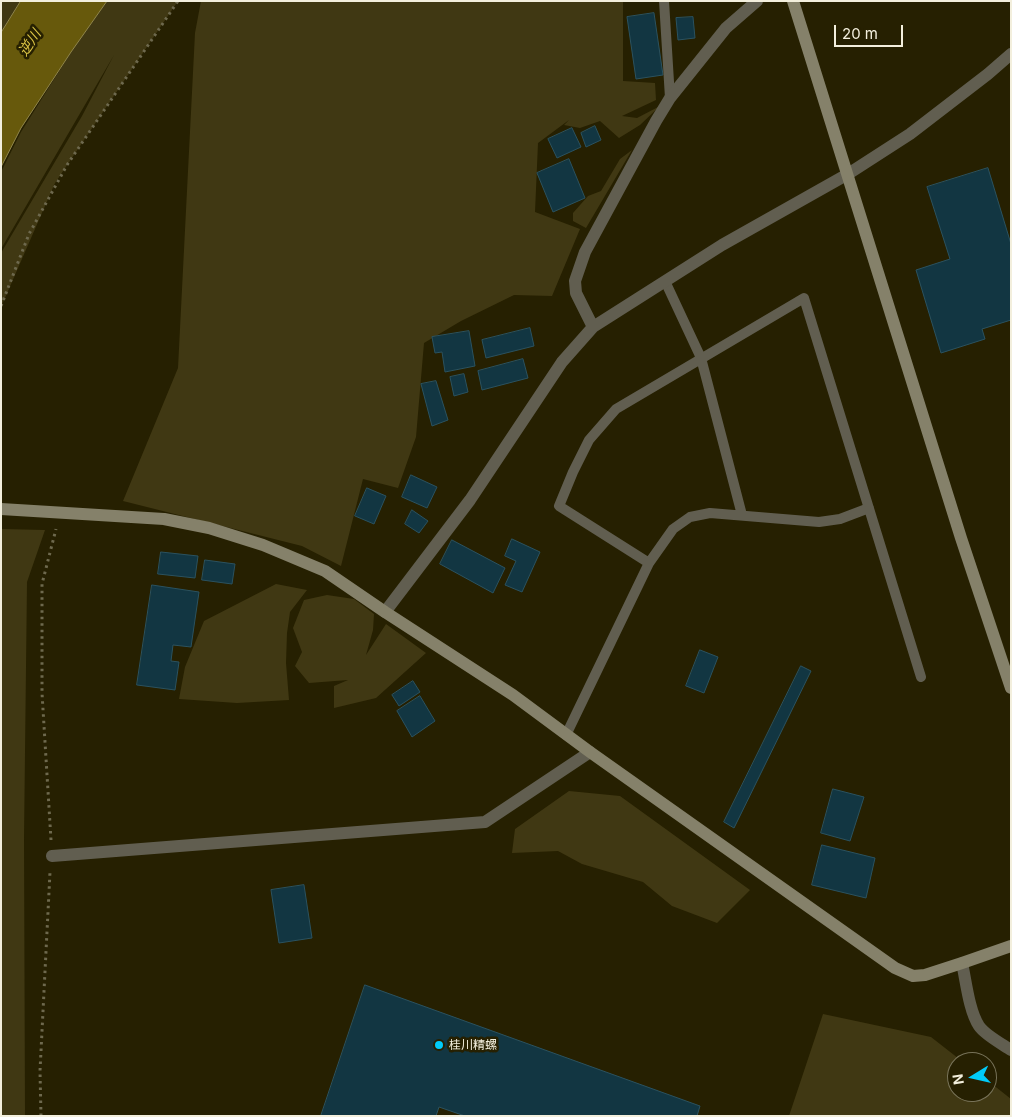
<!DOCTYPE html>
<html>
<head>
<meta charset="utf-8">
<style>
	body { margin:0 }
	#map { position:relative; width:1012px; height:1117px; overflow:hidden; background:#262001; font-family:Inter,sans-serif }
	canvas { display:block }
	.frame { position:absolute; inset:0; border:2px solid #f3efdd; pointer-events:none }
	.north { position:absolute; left:947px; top:1052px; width:50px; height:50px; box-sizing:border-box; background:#262001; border:1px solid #787359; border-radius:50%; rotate:261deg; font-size:14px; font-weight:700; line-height:20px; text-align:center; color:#f3efdd }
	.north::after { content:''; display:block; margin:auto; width:18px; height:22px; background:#01cbf9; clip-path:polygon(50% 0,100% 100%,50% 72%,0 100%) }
	.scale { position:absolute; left:834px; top:25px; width:69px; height:22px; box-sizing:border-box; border:2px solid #f3efdd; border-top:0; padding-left:6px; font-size:15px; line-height:18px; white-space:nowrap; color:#f3efdd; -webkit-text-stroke:4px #262001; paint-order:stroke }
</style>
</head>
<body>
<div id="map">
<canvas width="1012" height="1117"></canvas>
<div class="frame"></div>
<div class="north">N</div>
<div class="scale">20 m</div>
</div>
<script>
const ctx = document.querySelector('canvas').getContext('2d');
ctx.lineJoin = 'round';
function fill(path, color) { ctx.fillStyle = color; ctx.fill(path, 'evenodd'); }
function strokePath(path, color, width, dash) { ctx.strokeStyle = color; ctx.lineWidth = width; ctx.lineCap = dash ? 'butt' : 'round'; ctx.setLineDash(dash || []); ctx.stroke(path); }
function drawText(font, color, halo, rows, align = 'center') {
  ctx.font = font + ' Inter,"Noto Sans JP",sans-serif'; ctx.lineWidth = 5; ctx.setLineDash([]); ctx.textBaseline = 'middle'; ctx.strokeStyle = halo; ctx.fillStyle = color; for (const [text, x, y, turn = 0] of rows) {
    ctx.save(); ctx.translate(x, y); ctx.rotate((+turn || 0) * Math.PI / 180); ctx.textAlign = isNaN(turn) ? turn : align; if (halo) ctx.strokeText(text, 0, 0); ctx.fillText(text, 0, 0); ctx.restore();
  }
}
fill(new Path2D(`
	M1 1H23L1 34Z
	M107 1H178L55 183 1 307V253L82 116 114 55 1 249V172L21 132 71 52Z
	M201 1H623V81L655 83 656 100 622 116 637 118 660 106 640 125 619 138 600 121 580 128 564 125 569 120 538 143 535 212 580 229 552 296 514 295 461 321 424 343 416 437 398 488 363 479 341 566 302 546 123 501 178 368 195 33Z
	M632 150 586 228 573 221V213L588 196 601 191 620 159Z
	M1 529 45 530 27 582 24 838 25 1116H1Z
	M276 584 307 590 290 612 287 633 286 663 289 700 237 703 179 699 185 667 204 621Z
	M327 595 354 599 374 614 373 630 366 655 386 624 426 653 376 698 334 708V686L348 680 309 683 295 666 302 652 293 628 304 600Z
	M569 791 620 796 750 890 717 923 672 906 643 882 582 864 558 851 512 853 515 829Z
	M823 1014 931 1037 963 1062H957V1092H987V1080L1011 1099V1116H789Z`), '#403813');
const water = new Path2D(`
	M21 1H107L71 52 21 128 1 167V33Z`);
fill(water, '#67590c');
strokePath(water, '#91864b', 1);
const building = new Path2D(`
	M654 13 663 75 636 79 627 17Z
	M693 17 695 38 678 40 676 18Z
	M595 126 601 140 586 147 581 133Z
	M572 128 581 147 557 158 548 139Z
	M569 159 585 198 553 212 537 173Z
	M988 168 1011 244V320L982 329 985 339 941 353 916 270 950 259 927 187Z
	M530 328 534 346 486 358 482 340Z
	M469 331 475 366 445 372 442 352 435 353 432 337Z
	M523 359 528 378 482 390 478 371Z
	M464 374 468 392 454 396 450 377Z
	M436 381 448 420 432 426 421 384Z
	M411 475 437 487 427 508 402 497Z
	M367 488 386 496 374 524 355 516Z
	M412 510 428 521 419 533 405 524Z
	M512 539 540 552 522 592 505 585 516 561 505 556Z
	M452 540 505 568 493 593 440 564Z
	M161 552 198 556 195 578 158 574Z
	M205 560 235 564 232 584 202 580Z
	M152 585 199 592 191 647 173 645 171 661 179 662 175 690 137 685Z
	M700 650 718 657 704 693 686 686Z
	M801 666 811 671 734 828 724 822Z
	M413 681 420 692 399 706 392 695Z
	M420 696 435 721 412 737 397 711Z
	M833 789 864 797 850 841 821 833Z
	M822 845 875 858 866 898 812 885Z
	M304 885 312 938 279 943 271 890Z
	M365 985 700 1106 697 1116H465L439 1107 436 1116H321Z`);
fill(building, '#123642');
strokePath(building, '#2b525f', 1);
strokePath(new Path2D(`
	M1 306 29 234 67 165 178 1
	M51 840 42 693V584L56 529
	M41 1116 40 1071 50 872`), '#6e694e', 3, [2.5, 4]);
strokePath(new Path2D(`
	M664 1 670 98
	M665 281 701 358 742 515
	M649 563 559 506 573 472 589 440 616 409 804 298 921 677
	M566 735 649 563 673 529 690 517 710 513 819 522 840 519 869 508`), '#615e50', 10);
strokePath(new Path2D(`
	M593 327 576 293 575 281 585 252 656 121 670 98 726 28 757 1
	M385 612 470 500 562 362 593 327 722 245 848 174 910 134 988 74 1011 54
	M52 856 485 822 590 752
	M962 963C966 981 969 1011 979 1026 985 1035 1002 1044 1011 1050`), '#615e50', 12);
strokePath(new Path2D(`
	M793 1 961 538 1011 688
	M1 509 164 519 209 528 263 545 325 571 385 612 513 695 590 752 895 968 913 976 925 975 962 963 1011 946`), '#85816a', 12);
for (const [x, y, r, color] of [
	[439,1045,5,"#01cbf9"]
]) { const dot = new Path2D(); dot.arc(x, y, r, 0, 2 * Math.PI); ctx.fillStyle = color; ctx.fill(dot); strokePath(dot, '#262001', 2); }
drawText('12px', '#f3efdd', '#262001', [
	["桂川精螺",449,1045]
], 'left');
drawText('italic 14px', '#dbc445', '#262001', [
	["逆川",30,43,-56]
]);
</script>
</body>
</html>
